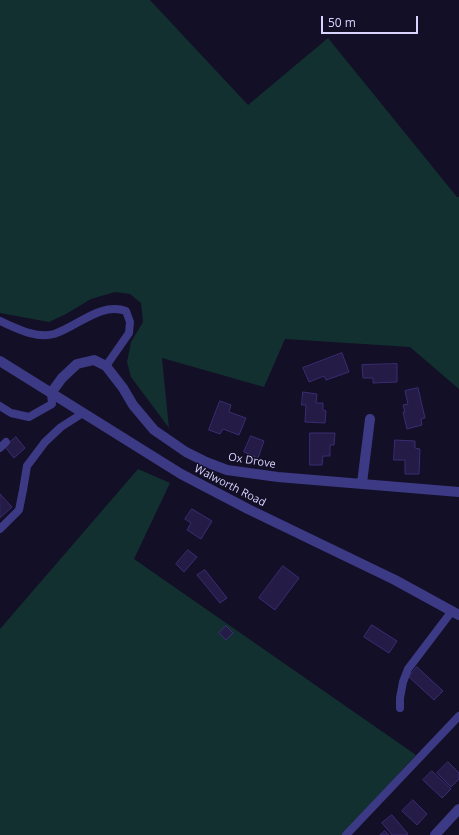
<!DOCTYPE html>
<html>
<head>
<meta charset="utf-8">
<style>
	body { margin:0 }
	#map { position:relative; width:459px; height:835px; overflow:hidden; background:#130f26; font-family:"Open Sans",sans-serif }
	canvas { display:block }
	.scale { position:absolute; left:321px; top:16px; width:97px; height:18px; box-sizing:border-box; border:2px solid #d9d4ff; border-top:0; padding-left:5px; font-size:12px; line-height:14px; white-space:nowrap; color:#d9d4ff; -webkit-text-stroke:3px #130f26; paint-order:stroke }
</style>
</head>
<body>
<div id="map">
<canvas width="459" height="835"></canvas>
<div class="scale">50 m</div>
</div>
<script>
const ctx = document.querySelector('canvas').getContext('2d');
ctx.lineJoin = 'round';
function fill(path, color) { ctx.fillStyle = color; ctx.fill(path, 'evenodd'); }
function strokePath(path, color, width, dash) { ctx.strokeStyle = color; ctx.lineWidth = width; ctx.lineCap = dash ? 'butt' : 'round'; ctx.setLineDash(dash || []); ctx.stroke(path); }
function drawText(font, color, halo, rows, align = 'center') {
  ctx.font = font + ' "Open Sans",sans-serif'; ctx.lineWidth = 3; ctx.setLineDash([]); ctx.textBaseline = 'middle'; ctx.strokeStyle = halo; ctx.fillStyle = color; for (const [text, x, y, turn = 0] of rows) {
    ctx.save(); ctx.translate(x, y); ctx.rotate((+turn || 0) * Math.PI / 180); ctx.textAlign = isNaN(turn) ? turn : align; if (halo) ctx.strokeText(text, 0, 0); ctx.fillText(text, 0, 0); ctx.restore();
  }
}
fill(new Path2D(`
	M0 0H150L248 105 328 38 457 197H459V389L410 347 285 339 264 387 162 358 169 428 131 377 127 362 131 342 143 322 141 303 130 294 115 292 91 299 66 314 49 322 0 313Z
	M138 469 170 483 134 559 416 755 342 835H0V629Z`), '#12302f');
const building = new Path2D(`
	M342 353 349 372 326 380 324 376 309 382 303 368Z
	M397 364V382L373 383V378H363L362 365Z
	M418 388 425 418 421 419 422 425 407 429 403 412H405L403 405 408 404 405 391Z
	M303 392 317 394 316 403H323V410L326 411 325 423 305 422 306 405H302Z
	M220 401 231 405 229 412 246 418 239 435 223 429 220 434 209 430Z
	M310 433H335L334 445H330V456H323L322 465H310Z
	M251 436 264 441 258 458 244 452Z
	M16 437 25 448 14 458 5 447Z
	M395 440 415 441V448L420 449 419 474H405V460H394Z
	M0 494 12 507 0 518Z
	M192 509 212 521 201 539 187 530 191 523 185 519Z
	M188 550 197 557 184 572 176 564Z
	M283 566 299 578 275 610 259 598Z
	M205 570 227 598 220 603 197 575Z
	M372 625 397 641 389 653 364 637Z
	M226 626 233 633 226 640 219 633Z
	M417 667 443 691 434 700 409 677Z
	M448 762 459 773V779L451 787 437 773Z
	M432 771 451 789 442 798 423 780Z
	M413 800 427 814 417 825 402 811Z
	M392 815 408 834 407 835H392L382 823Z
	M385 831 389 835H380Z`);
fill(building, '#241b47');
strokePath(building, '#3b2d73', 1);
strokePath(new Path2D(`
	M0 321C16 328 36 339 54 334 77 327 100 302 126 311L130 322 129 333 106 366
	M0 406 11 413 29 417 52 404 51 393
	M0 448 6 442
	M0 529 19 510 23 490 27 466 45 442 61 427 83 413
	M400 708V698L403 682 408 669 452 611
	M346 835 459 716`), '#3d3a85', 8);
strokePath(new Path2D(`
	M51 393 62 378 77 364 94 360 106 366 123 388 133 405 154 430 186 452 206 462 227 470 278 477 459 492
	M362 483 370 419
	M435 835 459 809`), '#3d3a85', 10);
strokePath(new Path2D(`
	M0 361 181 474 248 509 395 580 459 615`), '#3d3a85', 10);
drawText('11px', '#d9d4ff', '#130f26', [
	["Ox Drove",252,461,9],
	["Walworth Road",230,486,27]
]);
</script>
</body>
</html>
